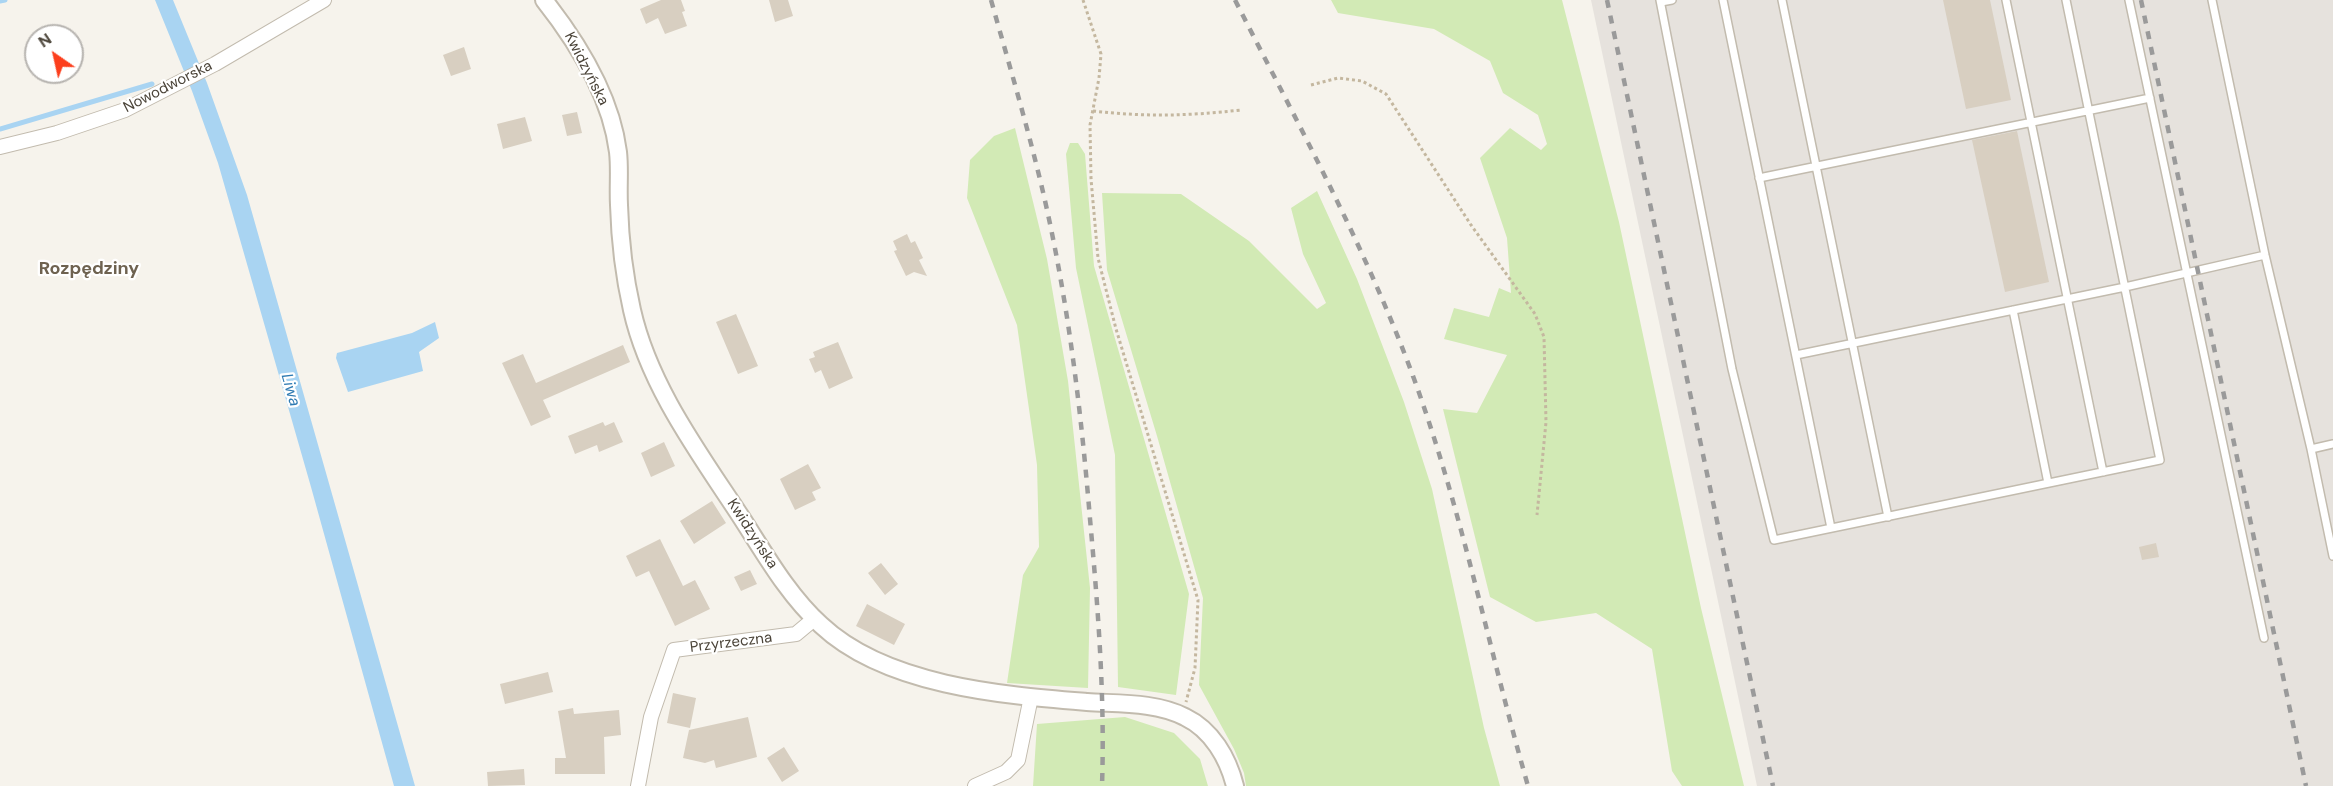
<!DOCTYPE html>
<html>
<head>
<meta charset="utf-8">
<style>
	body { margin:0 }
	#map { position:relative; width:2333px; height:786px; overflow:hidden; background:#f6f3ec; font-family:"DM Sans",sans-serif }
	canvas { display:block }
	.north { position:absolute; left:24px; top:24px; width:60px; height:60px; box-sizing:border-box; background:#fff; border:2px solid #b7b4b0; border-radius:50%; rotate:326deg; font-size:16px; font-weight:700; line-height:24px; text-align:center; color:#4b4439 }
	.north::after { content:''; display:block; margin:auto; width:21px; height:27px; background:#fc3f1d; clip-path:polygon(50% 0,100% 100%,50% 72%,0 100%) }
</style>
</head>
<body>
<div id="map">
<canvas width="2333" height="786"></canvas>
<div class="north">N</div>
</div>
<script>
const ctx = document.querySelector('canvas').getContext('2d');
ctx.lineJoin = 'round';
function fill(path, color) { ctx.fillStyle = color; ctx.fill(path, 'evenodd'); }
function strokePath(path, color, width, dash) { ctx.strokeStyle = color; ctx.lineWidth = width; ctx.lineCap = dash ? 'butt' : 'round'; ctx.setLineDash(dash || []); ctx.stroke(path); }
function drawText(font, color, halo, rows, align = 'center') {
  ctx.font = font + ' "DM Sans",sans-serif'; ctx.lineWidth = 4.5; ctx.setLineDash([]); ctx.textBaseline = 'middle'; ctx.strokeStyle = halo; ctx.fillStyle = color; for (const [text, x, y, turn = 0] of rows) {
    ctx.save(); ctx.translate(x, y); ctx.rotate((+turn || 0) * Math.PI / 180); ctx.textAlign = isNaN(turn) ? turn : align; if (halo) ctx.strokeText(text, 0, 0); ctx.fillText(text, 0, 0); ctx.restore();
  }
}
fill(new Path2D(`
	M1591 0H2333V786H1757Z`), '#e6e2dd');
fill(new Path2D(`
	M1331 0H1562L1619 222 1701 608 1744 786H1682L1672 771 1652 649 1596 613 1536 622 1490 597 1443 409 1477 413 1507 355 1444 339 1454 308 1489 317 1499 288 1511 293 1507 238 1480 158 1510 128 1541 150 1547 144 1538 115 1503 93 1490 61 1434 29 1338 13Z
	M1015 128 1047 259 1068 381 1090 588 1088 688 1007 683 1023 575 1039 547 1037 465 1017 325 967 198 970 160 994 136Z
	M1070 143H1078L1085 154 1094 266 1189 594 1176 695 1118 687 1115 455 1076 268 1066 154Z
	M1317 191 1357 279 1404 402 1432 489 1484 728 1500 786H1246L1244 773 1234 749 1199 685 1203 598 1157 436 1107 270 1102 193 1181 194 1249 241 1317 309 1326 303 1303 254 1291 208Z
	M1125 717 1174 733 1200 759 1208 786H1033L1037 724Z`), '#d2eab5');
fill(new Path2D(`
	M155 0H173L207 83 247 195 415 786H394L311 487 218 163 192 91Z
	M435 322 439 338 419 352 423 371 348 392 336 358 337 353 412 333Z`), '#a9d4f2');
strokePath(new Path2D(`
	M0 1 5 0
	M0 129 152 84`), '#a9d4f2', 5);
fill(new Path2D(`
	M661 0H681L685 11 682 12 687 26 665 34 658 18 646 24 640 9Z
	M769 0H788L793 16 775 22Z
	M1943 0H1990L2011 100 1966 109Z
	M464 47 471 69 451 76 443 55Z
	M577 112 582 133 567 136 562 115Z
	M525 117 532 141 503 149 497 124Z
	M2017 131 2049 282 2005 292 1972 140Z
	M907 234 911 243 915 241 923 258 919 260 927 276 914 272 906 276 894 251 897 250 893 241Z
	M736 314 758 366 738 374 716 322Z
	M838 342 853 378 829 389 821 370 815 373 809 359 815 357 813 352Z
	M623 345 630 362 543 400 551 417 531 426 502 363 523 354 536 383Z
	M603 422 605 426 614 422 623 442 599 452 597 445 575 454 568 436Z
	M664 442 675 466 651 477 641 453Z
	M808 464 821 488 812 492 816 500 795 510 780 479Z
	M712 501 726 523 694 544 680 521Z
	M660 539 683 586 695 580 710 609 675 626 649 571 636 577 626 556Z
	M2156 543 2159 557 2142 560 2139 547Z
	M881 563 898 584 885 595 868 573Z
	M750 570 757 584 741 591 734 577Z
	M867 604 905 624 894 645 856 626Z
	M548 672 553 692 505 704 500 684Z
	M673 693 696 698 690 728 667 723Z
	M573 708 574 714 619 710 621 735 604 737 605 774H555V758H566L558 711Z
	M748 717 757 757 716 768 714 760 705 763 683 758 689 730Z
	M784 747 799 771 782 782 767 758Z
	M524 769 525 785 488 786 487 772Z`), '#d8cfc1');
const service = new Path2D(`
	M1660 0 1732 369 1774 540 2160 460 2066 0
	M1723 0 1831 528
	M1782 0 1888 517
	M2006 0 2103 472
	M2129 0 2264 638
	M2212 0 2265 255 2311 449 2333 556
	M1661 2 1672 0
	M1759 178 2150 98
	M2013 310 2048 483
	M1796 355 2125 287 2265 255
	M2311 449 2333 444`);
const minor = new Path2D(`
	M0 147 57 133 125 110 215 64 324 0
	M638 786 651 717 674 650 796 634 814 619
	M975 786 1006 772 1018 760 1031 697`);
const tertiary = new Path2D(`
	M544 0C578 43 611 96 618 152 620 169 618 187 619 205 620 240 624 275 632 310 649 386 699 453 741 517 765 554 788 595 821 625 886 686 1002 695 1087 702 1119 704 1156 702 1185 717 1212 730 1228 758 1235 786`);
strokePath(service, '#c2bbae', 10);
strokePath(minor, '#c2bbae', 16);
strokePath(tertiary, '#c2bbae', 20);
strokePath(new Path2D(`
	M1083 0 1101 54 1099 78 1090 125 1091 179 1098 258 1116 329 1198 600 1195 668 1186 702
	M1311 85 1338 78 1362 81 1386 94 1471 225 1535 314 1544 337 1546 422 1537 515
	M1093 111C1146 117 1187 116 1241 110`), '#c4b79f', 3, [3, 3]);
strokePath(service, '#fff', 7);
strokePath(minor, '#fff', 14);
strokePath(tertiary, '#fff', 16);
strokePath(new Path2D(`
	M991 0C1009 64 1028 128 1043 192 1068 300 1081 410 1090 519 1098 608 1105 697 1102 786
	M1235 0C1298 124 1365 246 1413 376 1462 510 1489 650 1528 786
	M1607 0 1773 786
	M2141 0 2306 786`), '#9a9a9a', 4.5, [8, 8]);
drawText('15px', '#4b4439', '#fff', [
	["Kwidzyńska",586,69,63],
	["Nowodworska",168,87,-27],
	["Kwidzyńska",752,534,57],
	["Przyrzeczna",731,643,-7]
]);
drawText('italic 16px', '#2e7ab2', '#fff', [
	["Liwa",290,390,74]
]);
drawText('bold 18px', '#6e6250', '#fff', [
	["Rozpędziny",89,269]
]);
</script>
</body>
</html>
